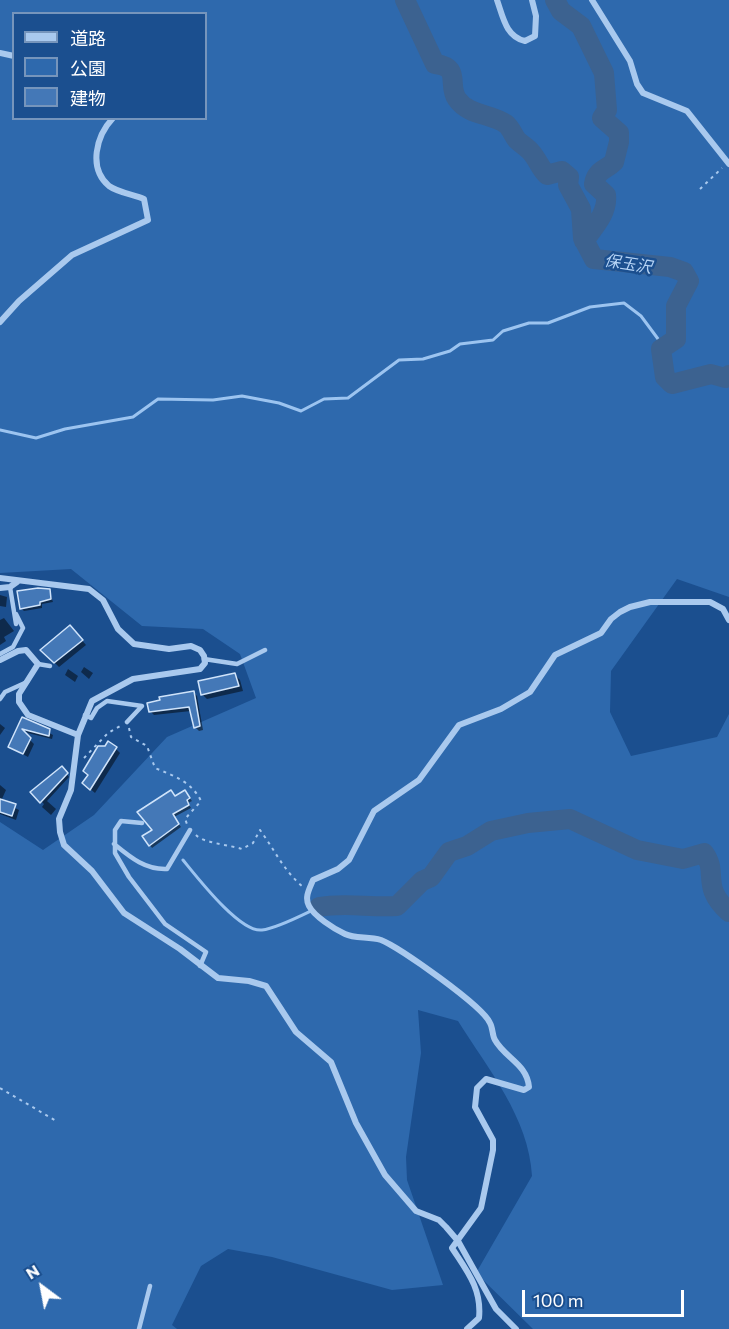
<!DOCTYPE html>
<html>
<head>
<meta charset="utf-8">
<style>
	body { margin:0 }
	#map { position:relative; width:729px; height:1329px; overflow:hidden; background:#1b4f8f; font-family:Commissioner,"Noto Sans JP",sans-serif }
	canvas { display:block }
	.legend { position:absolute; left:12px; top:12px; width:195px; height:108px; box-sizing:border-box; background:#1b4f8f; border:2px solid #7695bc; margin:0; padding:8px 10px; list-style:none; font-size:18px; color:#fff }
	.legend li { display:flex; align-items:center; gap:12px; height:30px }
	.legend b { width:30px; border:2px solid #7695bc }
	.north { position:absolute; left:12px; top:1257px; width:60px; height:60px; -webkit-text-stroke:4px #1b4f8f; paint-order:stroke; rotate:328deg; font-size:16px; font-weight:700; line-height:24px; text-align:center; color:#fff }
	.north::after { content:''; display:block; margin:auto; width:21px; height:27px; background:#fff; clip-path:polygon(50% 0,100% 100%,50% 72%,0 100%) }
	.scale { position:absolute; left:522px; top:1290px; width:162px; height:27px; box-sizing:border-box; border:3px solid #fff; border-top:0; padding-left:8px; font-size:18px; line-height:21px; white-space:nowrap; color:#fff; -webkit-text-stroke:4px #1b4f8f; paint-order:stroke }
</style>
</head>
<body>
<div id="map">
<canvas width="729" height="1329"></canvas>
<ul class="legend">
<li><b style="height:8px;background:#a9c9ee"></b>道路</li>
<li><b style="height:16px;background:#2e69ad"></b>公園</li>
<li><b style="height:16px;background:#4478b7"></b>建物</li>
</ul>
<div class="north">N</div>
<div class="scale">100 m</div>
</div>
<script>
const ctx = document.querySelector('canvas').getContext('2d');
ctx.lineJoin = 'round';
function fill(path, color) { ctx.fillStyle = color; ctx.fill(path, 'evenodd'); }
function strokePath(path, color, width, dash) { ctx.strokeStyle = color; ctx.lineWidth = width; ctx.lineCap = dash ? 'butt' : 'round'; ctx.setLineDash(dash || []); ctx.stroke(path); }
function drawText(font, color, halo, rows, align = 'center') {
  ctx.font = font + ' Commissioner,"Noto Sans JP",sans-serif'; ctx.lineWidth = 5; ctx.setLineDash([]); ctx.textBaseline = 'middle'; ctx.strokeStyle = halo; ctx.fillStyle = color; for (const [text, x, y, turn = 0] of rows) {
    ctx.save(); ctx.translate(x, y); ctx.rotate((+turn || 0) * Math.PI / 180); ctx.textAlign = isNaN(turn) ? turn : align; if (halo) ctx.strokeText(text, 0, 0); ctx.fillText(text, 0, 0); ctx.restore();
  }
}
fill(new Path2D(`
	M0 0H729V597L677 579 611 671 610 712 631 756 717 737 729 714V1329H533L476 1273 532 1176C529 1118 488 1069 458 1021L418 1010 421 1053 406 1157 407 1180 443 1285 392 1290 272 1257 228 1249 201 1266 172 1325 177 1329H0V822L43 850 94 815 167 737 256 698 240 654 203 629 142 626 71 569 0 573ZM14 14H206V118H14Z`), '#2e69ad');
fill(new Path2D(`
	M49 591 53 602 42 604V608L24 611 21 608Z
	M0 595 7 597 6 607 0 606Z
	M4 618 14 631 4 637 6 641 0 645V620Z
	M74 631 86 645 59 667 42 650Z
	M84 667 93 673 89 679 81 672Z
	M68 669 78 676 75 682 65 675Z
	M235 675 240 680 243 691 207 699 202 694Z
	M193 692 197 696 203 730 199 731 195 727 191 711 154 715 150 711Z
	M22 719 53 735 52 739 28 733 21 727V731L34 744 28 757 10 747Z
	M0 724 5 728 0 735Z
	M116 749 120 753 95 793 88 787 90 776Z
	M62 768 69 777 47 801 56 809 51 815 42 807 44 804 32 792Z
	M0 785 6 790 1 801 19 810 16 820 0 814Z
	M185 792 192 801 188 803 191 808 174 817 181 827 152 848 150 845 154 830 175 797Z`), '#0007');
strokePath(new Path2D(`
	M0 430 36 438 65 429 133 417 158 399 213 400 242 396 279 403 301 411 324 399 348 398 399 360 423 359 450 351 460 344 493 340 503 331 529 323H548L590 307 624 303 641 316 664 347
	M183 860C197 877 240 933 262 930 278 928 304 914 319 907`), '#9cc4f0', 3);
strokePath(new Path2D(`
	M405 0 435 64C462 67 447 85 457 99 469 116 490 113 506 124 511 128 513 135 517 140 521 144 527 147 531 152 538 160 540 168 547 175L562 171 569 177 568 185 581 209 583 238 594 259 670 267 684 272 689 281 676 306V339L661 349 665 377 672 384 711 374 725 378 729 375
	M555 0 561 11 581 26 604 73 607 110 602 118 619 133V142L614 162C606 170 596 170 594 184L606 195C608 213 594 227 584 241
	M319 907C345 902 371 908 397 906L422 881 431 877 449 852 467 846 491 831 528 823 570 819 637 850 683 859 704 853C719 873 700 886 729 912`), '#3c6290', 20);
const building = new Path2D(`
	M38 588 50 589 51 599 40 602V605L20 609 17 591Z
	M70 625 83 640 54 663 40 650Z
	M235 673 239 686 201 695 198 681Z
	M194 691 200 726 194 728 189 707 149 712 147 703 160 700 159 697Z
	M22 717 50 729 49 736 22 729 31 738 23 754 8 747Z
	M108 741 117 747 90 790 82 783 88 775 83 771 98 746H105Z
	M62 766 68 773 40 803 30 792Z
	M171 790 175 796 185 790 190 798 187 800 189 805 173 814 179 824 149 846 142 836 152 830 137 812Z
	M0 799 16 804 12 816 0 812Z`);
fill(building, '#4478b7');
strokePath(building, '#cfe3fa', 1.5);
strokePath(new Path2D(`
	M700 189 722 168
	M129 728 131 737 147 746 155 768C174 776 192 782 201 801L185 819 187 824
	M84 758 108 733 120 726
	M196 835C203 843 230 845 242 849L253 843 260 830C274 849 284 871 302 886
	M0 1088 58 1122`), '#a9c9ee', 2, [3, 4.5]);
strokePath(new Path2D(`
	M10 587 16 624
	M0 654 13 647 23 628 16 614
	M204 659 237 664 265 650
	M38 664 50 666
	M0 699 5 692 27 682
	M85 715 91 718 97 708 107 701 142 706 127 722
	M142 823 121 821 115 830V853L129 877 165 924 206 952 200 966
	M114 844C130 857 145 870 167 869L190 830
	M139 1329 150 1286`), '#a9c9ee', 4.5);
strokePath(new Path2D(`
	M497 0C503 17 506 37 525 41L535 36 536 16 532 0
	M592 0 630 61 637 84 643 93 687 111 729 164
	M0 53 14 56
	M0 322 19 301 72 255 148 220 144 199C134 195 117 192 109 186 88 168 96 136 113 118
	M0 578 89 589 103 600 118 629 134 644 169 649 191 646 200 650 204 656 205 663 200 669 133 679 92 701 78 735 71 790 59 819 60 832 64 845 92 871 124 913 180 949 218 978 249 981 266 986 296 1032 331 1062 356 1123 385 1175 416 1211 439 1220 446 1227 458 1241 496 1309 516 1329
	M0 588 10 587 17 582
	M0 660 18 651 26 650 38 664 19 694V702L28 715 78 735
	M467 1329 479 1318C482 1289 467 1271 452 1248L481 1208 493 1150V1140L475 1107 477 1088 486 1079 524 1090 529 1087C527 1064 505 1058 495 1040 492 1035 493 1028 490 1023 483 1006 399 947 381 940 369 936 355 939 345 934 334 929 314 916 309 906 304 897 310 888 313 880L338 869 349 860 374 811 419 780 459 725 501 709 530 692 555 655 601 633 611 619 620 612 630 607 650 602H710L723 609 729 620`), '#a9c9ee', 6);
drawText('italic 16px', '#b5d3f5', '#1b4f8f', [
	["保玉沢",628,264,9]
]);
</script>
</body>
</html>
